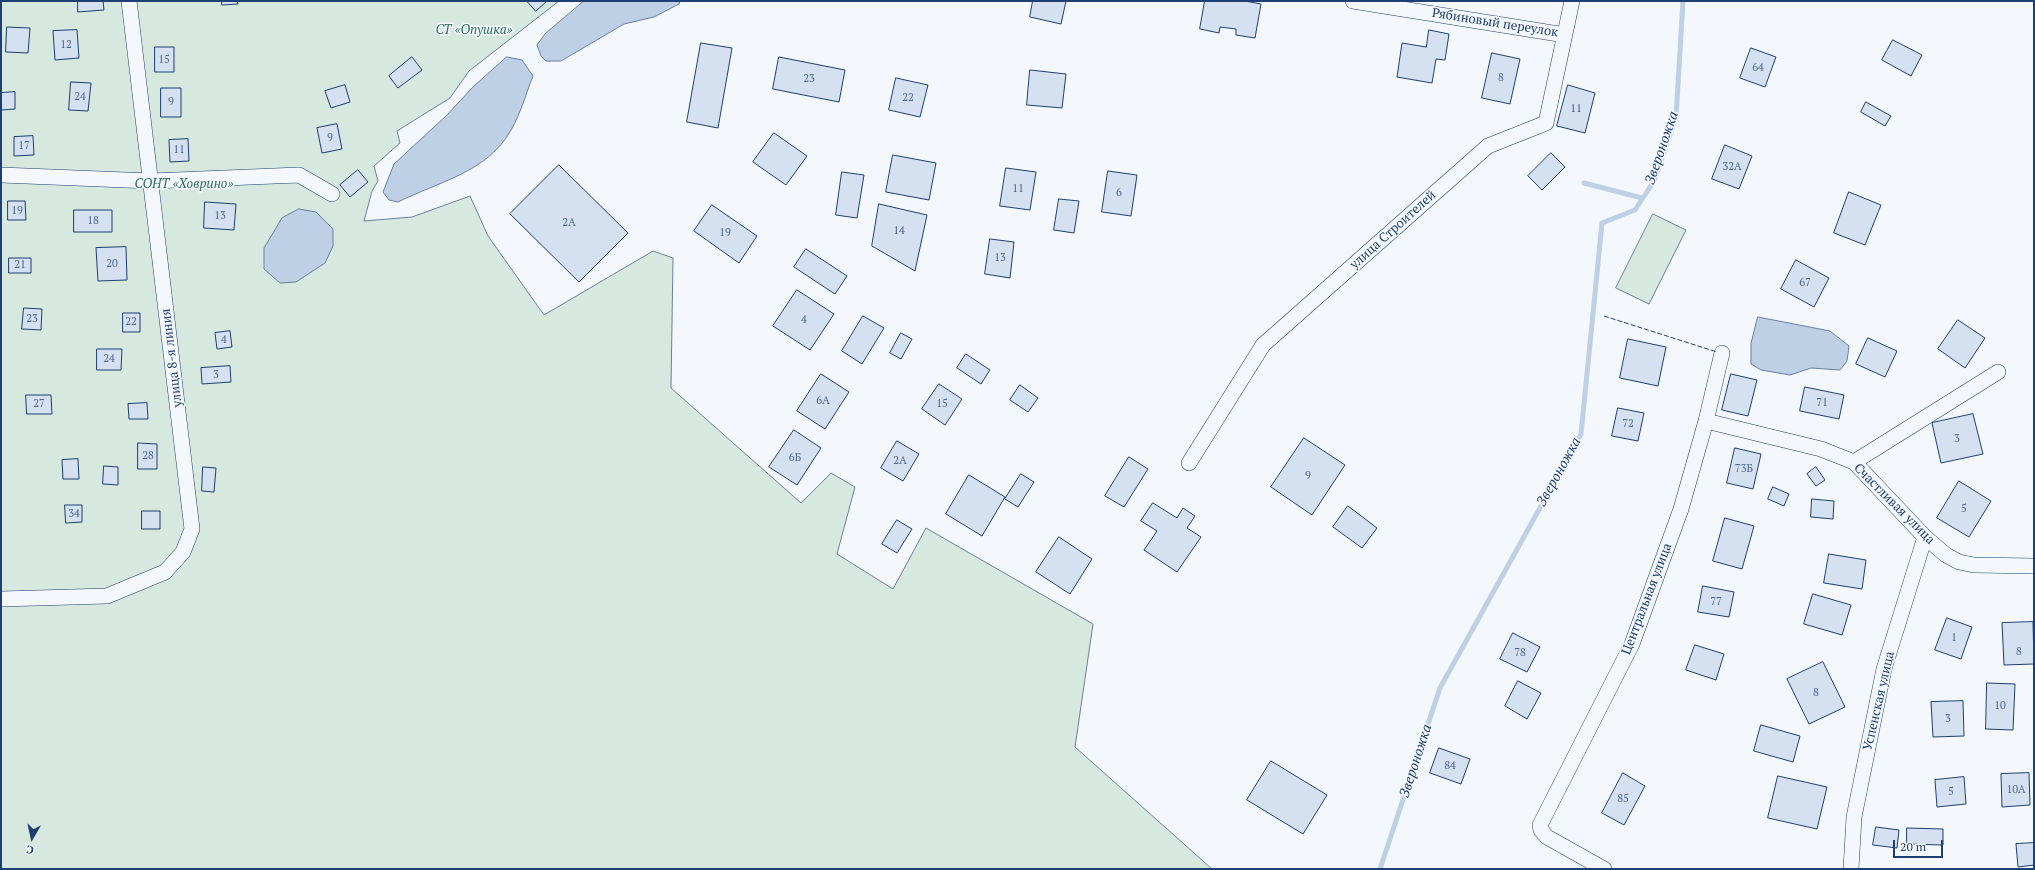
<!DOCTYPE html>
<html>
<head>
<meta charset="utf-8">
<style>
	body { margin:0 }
	#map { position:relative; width:2035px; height:870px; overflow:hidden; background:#f4f7fb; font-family:"PT Serif",serif }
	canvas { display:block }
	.frame { position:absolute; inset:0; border:2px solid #1d3f73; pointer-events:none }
	.north { position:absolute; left:12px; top:818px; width:40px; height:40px; -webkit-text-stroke:3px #f4f7fb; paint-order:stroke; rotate:189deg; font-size:11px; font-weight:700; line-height:16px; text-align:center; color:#1d3f73 }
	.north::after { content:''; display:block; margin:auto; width:14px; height:18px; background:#1d3f73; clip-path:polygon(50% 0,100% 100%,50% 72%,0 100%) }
	.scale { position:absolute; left:1893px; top:840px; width:50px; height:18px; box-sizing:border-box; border:2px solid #1d3f73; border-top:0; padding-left:5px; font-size:12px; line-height:14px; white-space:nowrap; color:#1d3f73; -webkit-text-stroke:3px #f4f7fb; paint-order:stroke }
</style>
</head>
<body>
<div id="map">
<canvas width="2035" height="870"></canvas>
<div class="frame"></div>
<div class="north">С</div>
<div class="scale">20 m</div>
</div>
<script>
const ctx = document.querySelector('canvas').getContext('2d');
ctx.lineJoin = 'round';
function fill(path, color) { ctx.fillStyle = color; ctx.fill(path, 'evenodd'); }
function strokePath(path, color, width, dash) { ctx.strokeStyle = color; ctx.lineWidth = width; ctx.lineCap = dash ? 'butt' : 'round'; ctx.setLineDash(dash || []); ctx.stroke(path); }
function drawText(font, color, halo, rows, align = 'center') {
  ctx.font = font + ' "PT Serif",serif'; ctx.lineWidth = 3; ctx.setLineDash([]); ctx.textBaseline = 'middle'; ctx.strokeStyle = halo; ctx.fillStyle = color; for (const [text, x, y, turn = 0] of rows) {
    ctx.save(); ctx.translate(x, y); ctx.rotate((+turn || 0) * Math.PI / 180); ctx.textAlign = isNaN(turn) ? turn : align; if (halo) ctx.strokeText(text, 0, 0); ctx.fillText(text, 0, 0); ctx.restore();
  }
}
const green = new Path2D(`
	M1 1H559L469 71 450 98 397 131 400 143 374 166 378 181 372 191 364 221 412 217 470 196 488 236 544 315 653 251 673 258 671 388 801 503 831 473 855 487 837 554 893 589 926 528 1093 624 1075 747 1212 869H1Z
	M1653 214 1686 230 1649 304 1616 288Z`);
fill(green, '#d7e8df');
strokePath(green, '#687fa3', 1);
const water = new Path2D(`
	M584 1H680L679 4 654 17 624 24 561 61H546L541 56 537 45 545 34Z
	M507 57 522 60 533 76C526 93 521 113 511 130 488 172 438 182 398 202L389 200 383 192 394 164 446 116 473 87Z
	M299 209 316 212 333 229V246L325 263 296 282 280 283 264 269V248L282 218Z
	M1758 317 1830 331 1849 346 1847 361 1840 370 1811 368 1790 375 1761 370 1751 364V344Z`);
fill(water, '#bed0e5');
strokePath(water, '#687fa3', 1);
strokePath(new Path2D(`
	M1584 183 1642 198
	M1380 869 1440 688 1581 434 1602 223 1635 210 1654 181 1676 117 1683 1`), '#bed0e5', 5);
const building = new Path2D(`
	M78 1H103L104 10 78 12Z
	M222 1H237L238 4 222 5Z
	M527 1H547L536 11Z
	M1033 1H1066L1061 24 1030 17Z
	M1205 1H1245L1261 4 1255 38 1236 35V29L1220 27 1219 33 1200 29Z
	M7 27 30 28 28 53 6 52Z
	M77 30 79 58 55 60 53 31Z
	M1429 30 1449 34 1445 60 1436 59 1432 83 1397 77 1402 43 1426 47Z
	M1893 40 1922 55 1911 76 1882 60Z
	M701 43 732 48 718 128 687 122Z
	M155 47H174V72H155Z
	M1751 48 1776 57 1765 87 1740 78Z
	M1492 53 1520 59 1510 104 1482 98Z
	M412 57 422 70 398 88 389 76Z
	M779 57 845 70 839 102 773 89Z
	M1030 70 1066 74 1062 108 1027 105Z
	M896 78 928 85 920 117 889 110Z
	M71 82 91 83 88 111 69 110Z
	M345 85 350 102 331 108 325 91Z
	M1568 85 1595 93 1585 133 1557 126Z
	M161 88H181V117H161Z
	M15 92V109L1 110V93Z
	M1866 102 1891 116 1885 126 1861 112Z
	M337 124 342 149 322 153 317 128Z
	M774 133 807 156 786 185 753 162Z
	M33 136 34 155 14 156V137Z
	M188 139 189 161 170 162 169 140Z
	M1725 145 1752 156 1739 189 1712 179Z
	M1551 153 1565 167 1542 190 1528 176Z
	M893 155 936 163 929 200 886 192Z
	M559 165 628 233 579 282 510 214Z
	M1006 168 1036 172 1030 210 1000 206Z
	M358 170 368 182 350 197 340 185Z
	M1108 171 1137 175 1131 216 1102 212Z
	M842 172 864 175 857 218 836 215Z
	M1849 192 1881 205 1865 245 1834 233Z
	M1059 199 1079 201 1074 233 1054 230Z
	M8 201H25L26 220H8Z
	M205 202 236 204 234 230 204 228Z
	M879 204 927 215 915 271 872 246Z
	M712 205 757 236 739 263 694 231Z
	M74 210H112V232H74Z
	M990 239 1014 242 1010 278 985 274Z
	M126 247 127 280 98 281 96 248Z
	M806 249 847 276 835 294 794 267Z
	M9 258H31V273H9Z
	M1796 260 1829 278 1814 307 1781 289Z
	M797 290 834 314 810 350 773 326Z
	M24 308 42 309 41 330 22 329Z
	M123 313H140V332H123Z
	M863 316 884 328 862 364 842 351Z
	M1958 320 1985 338 1965 368 1938 349Z
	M230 331 232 347 217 349 215 333Z
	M901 333 912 339 901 359 890 353Z
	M1868 338 1897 351 1885 377 1856 364Z
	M1628 339 1666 347 1658 386 1620 378Z
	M97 349H122L121 370H97Z
	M966 354 990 370 981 384 957 368Z
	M230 366 231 382 202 384 201 368Z
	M821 374 849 392 825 429 797 411Z
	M1731 374 1757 380 1748 416 1722 410Z
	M939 384 962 399 945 425 922 409Z
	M1020 385 1038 398 1028 412 1010 400Z
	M1805 387 1844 395 1839 419 1800 411Z
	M26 395H51L52 414H27Z
	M147 403 148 419H129L128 404Z
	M1618 408 1644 413 1638 441 1612 436Z
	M1973 414 1983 454 1941 463 1932 423Z
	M794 430 821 448 797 485 769 467Z
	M1304 438 1345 465 1312 515 1271 487Z
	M897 441 919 454 903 481 881 468Z
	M138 443 157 444V469H138Z
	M1735 448 1761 454 1753 489 1727 483Z
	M1129 457 1148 469 1124 507 1105 496Z
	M78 459 79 479H63L62 460Z
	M104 466 118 467V485L103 484Z
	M203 467 216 468 214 492 202 491Z
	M1816 467 1825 480 1816 486 1807 474Z
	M1021 474 1034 482 1018 507 1005 499Z
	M969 475 1005 497 982 536 946 514Z
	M1959 481 1991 501 1969 537 1937 518Z
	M1773 487 1789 494 1784 506 1768 499Z
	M1812 499 1834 501 1833 519 1811 517Z
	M1153 503 1177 518 1183 508 1195 516 1187 528 1201 537 1177 572 1144 550 1157 531 1141 521Z
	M65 505H82V522L66 523Z
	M1348 506 1377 528 1362 548 1333 527Z
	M142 511H160V529H142Z
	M1725 518 1754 526 1742 569 1713 561Z
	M897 520 912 529 897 553 882 544Z
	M1059 537 1092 559 1070 594 1036 572Z
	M1829 554 1866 560 1862 589 1824 583Z
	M1703 586 1734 592 1729 617 1698 612Z
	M1813 594 1851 605 1842 635 1804 624Z
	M1947 618 1972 627 1961 659 1935 650Z
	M2033 622 2034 664 2004 665 2002 623Z
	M1513 633 1540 647 1527 672 1500 659Z
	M1695 645 1724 654 1716 680 1686 670Z
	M1823 662 1845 707 1809 724 1787 679Z
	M1518 681 1541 693 1527 719 1505 706Z
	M1987 683 2015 684 2013 730 1986 729Z
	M1963 701 1964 736 1933 737 1931 702Z
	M1761 725 1800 736 1793 762 1754 751Z
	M1439 748 1470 759 1461 784 1430 773Z
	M1271 761 1327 795 1303 834 1247 800Z
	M1623 773 1645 786 1624 825 1602 813Z
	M2029 773 2030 805 2002 807 2001 774Z
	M1778 776 1827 787 1817 829 1768 818Z
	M1964 777 1966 804 1937 807 1935 780Z
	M1876 827 1899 830 1897 848 1873 845Z
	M1907 828 1943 829V845L1907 844Z
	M2034 843V865L2018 867 2016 844Z`);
fill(building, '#d5e0f0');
strokePath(building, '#1d3f73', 1);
const minor = new Path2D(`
	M1353 1 1565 35
	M1 175 151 181 299 175 332 194
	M1706 421 1821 449 1854 462 1925 537 1946 555 1959 562 1974 565 2034 566
	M1854 462 1998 372
	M1189 463 1263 345 1488 146 1546 123 1572 1
	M1 599 107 596 165 572 183 552 192 529 129 1
	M1604 869 1547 837 1541 830 1540 825 1632 644 1681 509 1706 421 1722 353
	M1851 869 1854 817 1884 669 1925 537`);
strokePath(minor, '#1d3f73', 16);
strokePath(minor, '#f4f7fb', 15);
strokePath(new Path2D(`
	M1604 316 1717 352`), '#1d3f73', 1, [5, 2]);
drawText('11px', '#4b6792', null, [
	["12",66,45],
	["15",164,60],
	["64",1758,68],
	["8",1501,78],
	["23",809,79],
	["24",80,97],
	["22",908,98],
	["9",171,102],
	["11",1576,109],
	["9",330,138],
	["17",24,146],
	["11",179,150],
	["32А",1732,167],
	["11",1018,189],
	["6",1119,193],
	["19",17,211],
	["13",220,216],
	["18",93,221],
	["2А",569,223],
	["14",899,231],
	["19",725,233],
	["13",1000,258],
	["20",112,264],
	["21",20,265],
	["67",1805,283],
	["23",32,319],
	["4",804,320],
	["22",131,322],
	["4",224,340],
	["24",109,359],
	["3",216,375],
	["6А",823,401],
	["71",1822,403],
	["27",39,404],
	["15",942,404],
	["72",1628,424],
	["3",1957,439],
	["28",148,456],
	["6Б",795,458],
	["2А",900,461],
	["73Б",1744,469],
	["9",1308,476],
	["5",1964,509],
	["34",74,514],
	["77",1716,602],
	["1",1954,638],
	["8",2019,652],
	["78",1520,653],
	["8",1816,693],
	["10",2000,706],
	["3",1948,719],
	["84",1450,766],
	["10А",2016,790],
	["5",1951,792],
	["85",1623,799]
]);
drawText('13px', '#1d3f73', '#f4f7fb', [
	["Рябиновый переулок",1495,23,9],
	["улица Строителей",1393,230,-42],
	["улица 8-я линия",172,358,-97],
	["Счастливая улица",1894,504,45],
	["Центральная улица",1647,599,-69],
	["Успенская улица",1879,701,-77]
]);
drawText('italic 13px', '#2c6c60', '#f4f7fb', [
	["СТ «Опушка»",474,30],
	["СОНТ «Ховрино»",184,184]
]);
drawText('italic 14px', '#1d3f73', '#f4f7fb', [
	["Звероножка",1662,148,-71],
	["Звероножка",1559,472,-61],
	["Звероножка",1416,761,-72]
]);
</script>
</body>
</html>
